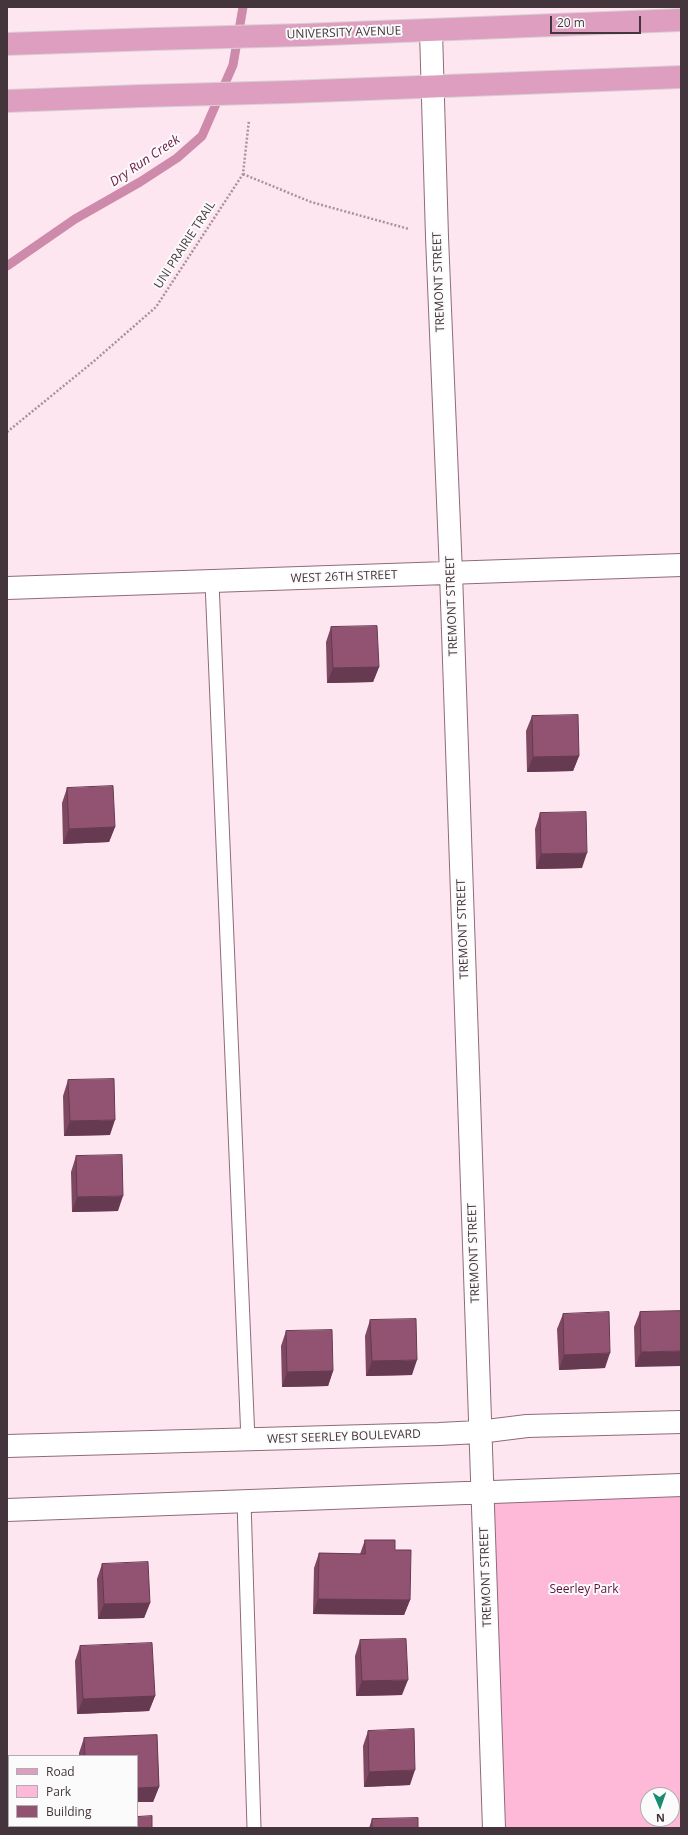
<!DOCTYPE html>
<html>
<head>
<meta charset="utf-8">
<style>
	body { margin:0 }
	#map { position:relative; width:688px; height:1835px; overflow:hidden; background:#fee6f0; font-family:"Open Sans",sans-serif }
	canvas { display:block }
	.frame { position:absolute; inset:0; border:8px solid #44353c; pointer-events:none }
	.legend { position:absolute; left:8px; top:1755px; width:130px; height:72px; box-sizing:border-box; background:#fbfbfb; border:1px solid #b2acaf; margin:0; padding:5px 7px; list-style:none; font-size:12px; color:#44353c }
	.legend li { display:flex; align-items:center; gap:8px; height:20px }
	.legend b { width:20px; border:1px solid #b2acaf }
	.north { position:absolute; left:640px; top:1787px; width:40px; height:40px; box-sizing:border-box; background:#fbfbfb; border:1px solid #b2acaf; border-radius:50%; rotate:178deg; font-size:11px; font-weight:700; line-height:16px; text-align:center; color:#44353c }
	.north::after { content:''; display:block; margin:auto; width:14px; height:18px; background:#178c6e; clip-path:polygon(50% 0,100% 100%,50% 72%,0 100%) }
	.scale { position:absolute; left:550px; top:16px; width:91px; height:18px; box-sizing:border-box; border:2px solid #44353c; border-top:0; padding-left:5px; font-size:12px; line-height:14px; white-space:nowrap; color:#44353c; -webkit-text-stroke:3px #fbfbfb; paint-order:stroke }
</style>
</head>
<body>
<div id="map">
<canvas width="688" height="1835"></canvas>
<div class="frame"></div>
<ul class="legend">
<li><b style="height:5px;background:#dd9ebf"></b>Road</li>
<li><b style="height:11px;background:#feb8d8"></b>Park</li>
<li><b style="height:11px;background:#925372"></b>Building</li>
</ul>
<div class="north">N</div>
<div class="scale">20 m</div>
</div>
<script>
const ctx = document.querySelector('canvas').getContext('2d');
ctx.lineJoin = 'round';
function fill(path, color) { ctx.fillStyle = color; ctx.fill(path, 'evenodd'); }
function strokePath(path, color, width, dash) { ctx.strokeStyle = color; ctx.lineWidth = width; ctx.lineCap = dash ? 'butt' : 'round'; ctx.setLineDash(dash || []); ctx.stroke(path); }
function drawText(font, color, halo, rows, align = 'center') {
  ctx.font = font + ' "Open Sans",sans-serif'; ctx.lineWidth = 4; ctx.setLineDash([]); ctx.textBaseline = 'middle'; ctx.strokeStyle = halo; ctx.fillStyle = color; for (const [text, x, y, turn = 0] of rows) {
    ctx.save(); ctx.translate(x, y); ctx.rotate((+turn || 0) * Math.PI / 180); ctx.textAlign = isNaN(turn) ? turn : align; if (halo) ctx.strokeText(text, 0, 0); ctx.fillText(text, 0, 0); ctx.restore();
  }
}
fill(new Path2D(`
	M681 1485V1828H494L483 1493ZM648 1795H672V1819H648Z`), '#feb8d8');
strokePath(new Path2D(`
	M7 266 75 219 140 182 177 158 202 136 233 65 243 7`), '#ce8aaa', 9);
const lane = new Path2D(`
	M212 582 248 1440
	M244 1501 254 1828`);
const street = new Path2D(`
	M431 31 437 237 451 573 494 1828
	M7 588 681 565
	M7 1446 439 1434 479 1432 527 1426 681 1422
	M7 1510 681 1485`);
const primary = new Path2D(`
	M302 35 681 20
	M7 44 154 39
	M289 92 681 77
	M7 101 141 96`);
strokePath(lane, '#8e6b7b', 15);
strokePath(street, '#8e6b7b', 24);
strokePath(primary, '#d6d3d4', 24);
strokePath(new Path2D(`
	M243 174 311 202 409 229
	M7 432 93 362 156 307 243 174 249 120`), '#a6929b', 2.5, [2, 2]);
strokePath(lane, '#fff', 13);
strokePath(street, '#fff', 22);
strokePath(primary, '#dd9ebf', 22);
const primaryBridge = new Path2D(`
	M154 39 302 35
	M141 96 289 92`);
strokePath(primaryBridge, '#d6d3d4', 24, []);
strokePath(primaryBridge, '#dd9ebf', 22);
fill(new Path2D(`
	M331 627 379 667 373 682 327 683 326 642Z
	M532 716 579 756 573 771 527 772 526 731Z
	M67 788 115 827 109 842 63 844 62 803Z
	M540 813 582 868 536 869 535 829Z
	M68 1080 110 1135 64 1136 63 1096Z
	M76 1156 118 1211 72 1212 71 1172Z
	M681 1311 635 1367 634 1327 640 1312Z
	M563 1314 605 1368 559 1370 557 1329Z
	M370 1320 412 1375 366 1376 365 1336Z
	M286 1331 333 1371 328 1386 282 1387 281 1346Z
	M365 1540 395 1550 410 1600 404 1615 313 1614 314 1568 319 1553 360 1554Z
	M102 1564 150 1603 144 1618 98 1619 97 1579Z
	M360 1640 402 1695 356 1696 355 1656Z
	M80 1646 155 1696 149 1711 77 1714 75 1661Z
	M368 1731 410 1785 364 1787 363 1746Z
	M157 1735 159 1787 153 1802H137V1756H79V1753L84 1738Z
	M372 1819 418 1828H369Z
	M92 1826H96V1828H92Z`), '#7e4762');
fill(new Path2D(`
	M379 667 373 682 327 683 333 668Z
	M579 756 573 771 527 772 533 757Z
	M115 827 109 842 63 844 69 829Z
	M587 853 582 868 536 869 541 854Z
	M115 1120 110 1135 64 1136 70 1121Z
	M123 1196 118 1211 72 1212 77 1197Z
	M681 1351V1366L635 1367 641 1352Z
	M610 1353 605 1368 559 1370 564 1355Z
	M417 1360 412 1375 366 1376 372 1361Z
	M333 1371 328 1386 282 1387 287 1372Z
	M318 1599 410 1600 404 1615 313 1614Z
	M150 1603 144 1618 98 1619 104 1604Z
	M408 1680 402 1695 356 1696 362 1681Z
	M155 1696 149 1711 77 1714 83 1699Z
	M415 1770 410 1785 364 1787 369 1772Z
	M159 1787 153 1802H137V1788Z`), '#663a50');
const building = new Path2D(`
	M377 626 379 667 333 668 331 627Z
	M578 715 579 756 533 757 532 716Z
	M113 786 115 827 69 829 67 788Z
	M586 812 587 853 541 854 540 813Z
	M114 1079 115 1120 70 1121 68 1080Z
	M122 1155 123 1196 77 1197 76 1156Z
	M681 1311V1351L641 1352 640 1312Z
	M609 1312 610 1353 564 1355 563 1314Z
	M416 1319 417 1360 372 1361 370 1320Z
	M332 1330 333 1371 287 1372 286 1331Z
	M365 1540H395V1550H411L410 1600 318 1599 319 1553 365 1554Z
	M148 1562 150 1603 104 1604 102 1564Z
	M406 1639 408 1680 362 1681 360 1640Z
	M152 1643 155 1696 83 1699 80 1646Z
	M414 1729 415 1770 369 1772 368 1731Z
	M157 1735 159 1787 137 1788V1756H85L84 1738Z
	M152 1816V1828H96V1826H137V1817Z
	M418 1818V1828H372V1819Z`);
fill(building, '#925372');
strokePath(building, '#663a50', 1);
drawText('12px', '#44353c', '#fbfbfb', [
	["UNIVERSITY AVENUE",344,33,-2],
	["UNI PRAIRIE TRAIL",185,245,-57],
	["TREMONT STREET",439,282,-92],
	["WEST 26TH STREET",344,577,-2],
	["TREMONT STREET",452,606,-92],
	["TREMONT STREET",463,929,-92],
	["TREMONT STREET",474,1253,-92],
	["WEST SEERLEY BOULEVARD",344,1437,-2],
	["TREMONT STREET",486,1577,-92]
]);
drawText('12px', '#621040', '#fbfbfb', [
	["Seerley Park",584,1590]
]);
drawText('italic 13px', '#6c1b49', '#fbfbfb', [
	["Dry Run Creek",145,161,-34]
]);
</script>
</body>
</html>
